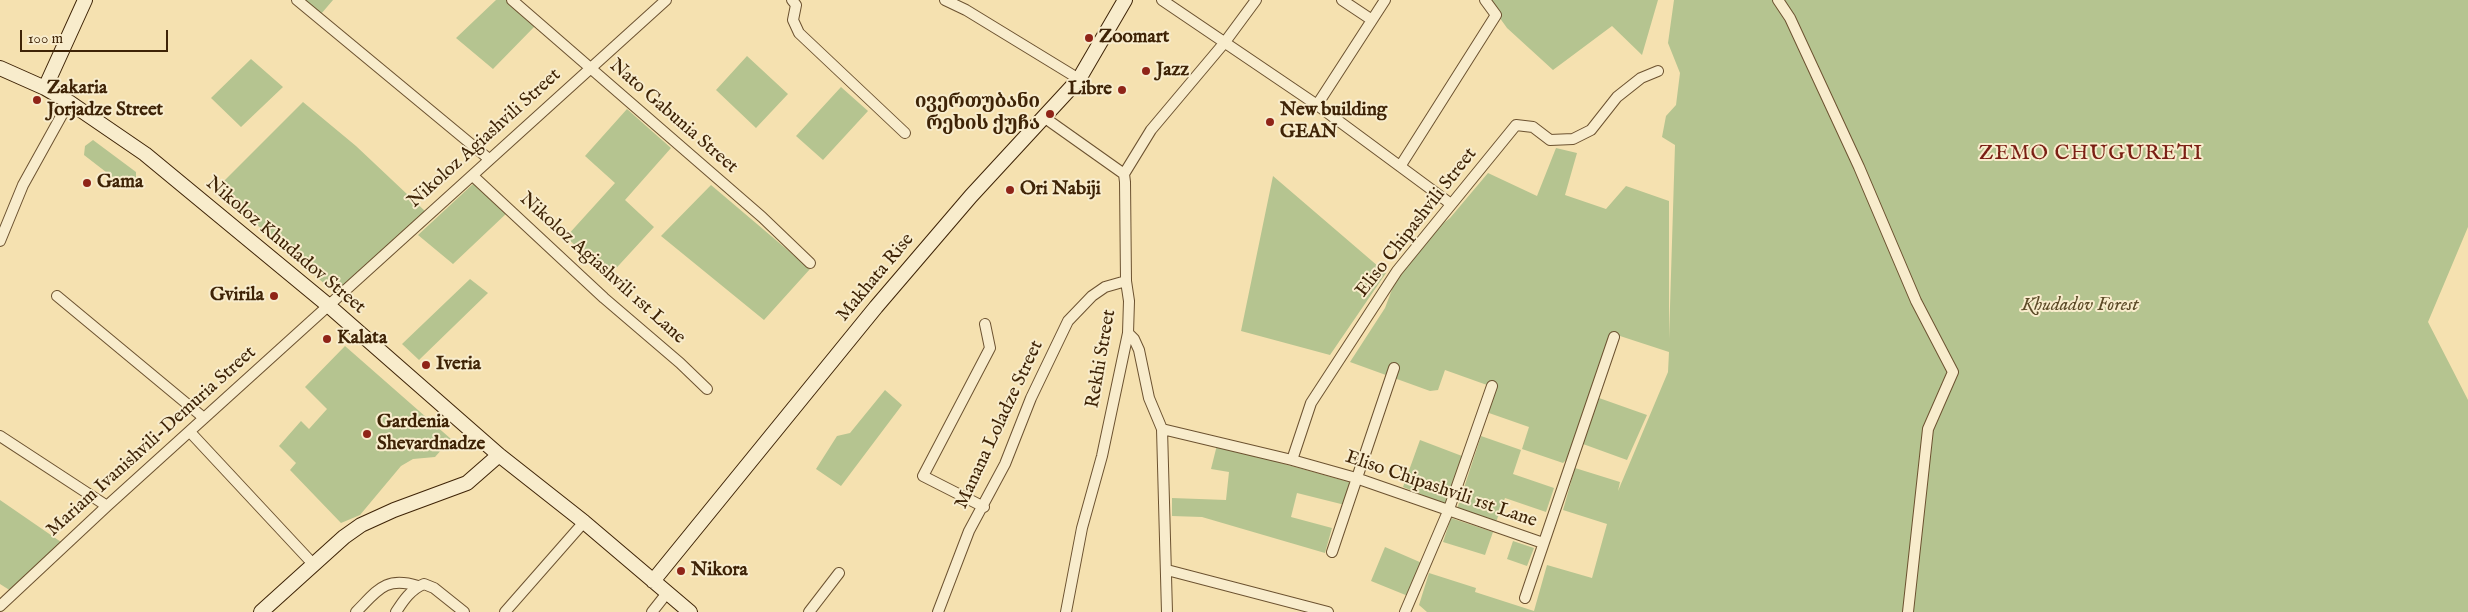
<!DOCTYPE html>
<html>
<head>
<meta charset="utf-8">
<style>
	body { margin:0 }
	#map { position:relative; width:2468px; height:612px; overflow:hidden; background:#f5e1b0; font-family:"IM FELL English",serif }
	canvas { display:block }
	.scale { position:absolute; left:20px; top:30px; width:148px; height:22px; box-sizing:border-box; border:2px solid #3e2306; border-top:0; padding-left:6px; font-size:15px; line-height:18px; white-space:nowrap; color:#3e2306; -webkit-text-stroke:4px #f8eccc; paint-order:stroke }
</style>
</head>
<body>
<div id="map">
<canvas width="2468" height="612"></canvas>
<div class="scale">100 m</div>
</div>
<script>
const ctx = document.querySelector('canvas').getContext('2d');
ctx.lineJoin = 'round';
function fill(path, color) { ctx.fillStyle = color; ctx.fill(path, 'evenodd'); }
function strokePath(path, color, width, dash) { ctx.strokeStyle = color; ctx.lineWidth = width; ctx.lineCap = dash ? 'butt' : 'round'; ctx.setLineDash(dash || []); ctx.stroke(path); }
function drawText(font, color, halo, rows, align = 'center') {
  ctx.font = font + ' "IM FELL English","Noto Serif Georgian",serif'; ctx.lineWidth = 4; ctx.setLineDash([]); ctx.textBaseline = 'middle'; ctx.strokeStyle = halo; ctx.fillStyle = color; for (const [text, x, y, turn = 0] of rows) {
    ctx.save(); ctx.translate(x, y); ctx.rotate((+turn || 0) * Math.PI / 180); ctx.textAlign = isNaN(turn) ? turn : align; if (halo) ctx.strokeText(text, 0, 0); ctx.fillText(text, 0, 0); ctx.restore();
  }
}
fill(new Path2D(`
	M304 0H333L321 14Z
	M496 0H506L536 25 493 69 456 38Z
	M1487 0H1658L1642 55 1612 26 1553 70 1507 28Z
	M1674 0H2468V227L2428 322 2468 400V612H1427L1419 605 1429 573 1476 588 1475 592 1534 611 1547 565 1592 578 1607 524 1563 510 1575 468 1620 482 1618 491 1668 372 1669 352 1620 336 1599 398 1647 415 1627 460 1583 444 1563 463 1522 449 1529 427 1489 413 1487 385 1445 370 1438 390 1430 391 1350 362 1385 308 1399 271 1428 235 1450 218 1488 173 1537 196 1556 148 1577 153 1565 195 1606 209 1626 186 1669 201V339L1675 145 1662 137 1666 116 1676 105 1680 73 1668 43Z
	M747 56 788 94 756 128 716 90Z
	M251 59 283 87 241 127 211 98Z
	M841 87 868 111 823 160 796 136Z
	M303 102 356 146 426 212 335 293 216 189Z
	M627 109 671 148 625 200 654 227 609 276 566 237 615 183 585 156Z
	M93 140 136 172V180L124 186 84 155 85 146Z
	M1273 176 1386 273 1330 355 1241 331Z
	M474 183 508 212 453 264 418 235Z
	M711 185 810 269 764 320 661 236Z
	M470 279 488 293 419 360 402 344Z
	M345 346 451 439 435 457 413 459 401 466 360 515 341 523 290 470 296 463 279 446 301 421 309 429 327 409 305 387Z
	M885 390 902 405 841 486 816 469 837 436 850 433Z
	M1481 436 1521 450 1513 474 1554 488 1546 512 1505 498 1496 522 1457 509Z
	M1420 440 1462 456 1446 505 1403 487Z
	M1217 445 1356 484 1349 506 1297 493 1291 517 1332 528 1325 553 1202 517 1172 516V498L1226 500 1229 472 1211 469Z
	M0 500 61 542 11 591 0 584Z
	M1451 518 1493 532 1485 555 1443 542Z
	M1513 541 1534 548 1527 566 1507 559Z
	M1385 547 1422 563 1408 596 1371 581Z`), '#b5c490');
const street = new Path2D(`
	M297 0 489 159
	M512 0 762 217 810 263
	M792 0 796 5 793 20 799 33 905 133
	M945 0 966 10 1079 79
	M1162 0 1317 105 1451 204
	M1342 0 1372 20
	M1778 0 1790 18 1859 167 1916 301 1953 372 1928 429 1908 612
	M1317 105 1385 0
	M1045 118 1124 174 1125 182 1126 281 1129 301 1128 333 1102 456 1082 528 1066 612
	M1401 165 1496 15 1485 0
	M1124 174 1151 130 1225 42 1256 0
	M473 176 604 298 680 363 707 389
	M0 241 23 185 69 102
	M57 296 204 418
	M1128 333 1134 339 1139 350 1149 398 1162 429 1167 612
	M1162 429 1292 460 1311 403 1397 271 1516 125 1533 127 1550 140 1573 139 1591 130 1617 97 1641 78 1658 71
	M190 432 314 565
	M0 436 107 506
	M1292 460 1356 478 1543 543
	M984 507 923 476 990 348 985 324
	M1332 552 1394 368
	M1167 570 1328 612
	M1525 598 1614 337
	M0 606 107 506 666 0
	M356 612C378 590 385 576 418 586
	M396 612C403 601 411 589 424 584L434 588 464 612
	M505 612 584 522
	M652 612 667 593
	M809 612 839 573
	M938 612 969 531 1005 464 1031 398 1068 321 1092 296 1105 287 1126 281
	M1405 612 1449 509 1492 386`);
const secondary = new Path2D(`
	M0 68 45 88 69 102 145 154 329 306 499 455 584 522 690 612
	M45 88 85 0
	M653 581 876 307 971 196 1079 79 1125 0
	M261 612 344 537 361 525 394 510 467 483 499 455`);
strokePath(street, '#6c5230', 12);
strokePath(secondary, '#3e2306', 16);
strokePath(street, '#f8eccc', 10);
strokePath(secondary, '#f8eccc', 14);
for (const [x, y, r, color] of [
	[1089,38,5,"#8f2418"],
	[1146,71,5,"#8f2418"],
	[1122,90,5,"#8f2418"],
	[37,100,5,"#8f2418"],
	[1050,114,5,"#8f2418"],
	[1270,122,5,"#8f2418"],
	[87,183,5,"#8f2418"],
	[1010,190,5,"#8f2418"],
	[274,296,5,"#8f2418"],
	[327,339,5,"#8f2418"],
	[426,365,5,"#8f2418"],
	[367,434,5,"#8f2418"],
	[681,571,5,"#8f2418"]
]) { const dot = new Path2D(); dot.arc(x, y, r, 0, 2 * Math.PI); ctx.fillStyle = color; ctx.fill(dot); strokePath(dot, '#f8eccc', 2); }
drawText('bold 19px', '#3e2306', '#f8eccc', [
	["Zoomart",1099,38],
	["Jazz",1156,71],
	["Zakaria",47,89],
	["Jorjadze Street",47,111],
	["Libre",1112,90,"right"],
	["ივერთუბანი",1040,103,"right"],
	["რეხის ქუჩა",1040,125,"right"],
	["New building",1280,111],
	["GEAN",1280,133],
	["Gama",97,183],
	["Ori Nabiji",1020,190],
	["Gvirila",264,296,"right"],
	["Kalata",337,339],
	["Iveria",436,365],
	["Gardenia",377,423],
	["Shevardnadze",377,445],
	["Nikora",691,571]
], 'left');
drawText('19px', '#3e2306', '#f8eccc', [
	["Nato Gabunia Street",673,117,41],
	["Nikoloz Agiashvili Street",485,139,-42],
	["Eliso Chipashvili Street",1417,223,-52],
	["Nikoloz Khudadov Street",285,246,40],
	["Nikoloz Agiashvili 1st Lane",602,269,42],
	["Makhata Rise",876,278,-50],
	["Rekhi Street",1102,359,-80],
	["Manana Loladze Street",1000,425,-65],
	["Mariam Ivanishvili-Demuria Street",152,442,-42],
	["Eliso Chipashvili 1st Lane",1441,490,19]
]);
drawText('italic 19px', '#5c4b28', '#f8eccc', [
	["Khudadov Forest",2080,306]
]);
ctx.letterSpacing = '1px';
drawText('21px', '#7a1f14', '#f8eccc', [
	["ZEMO CHUGURETI",2091,155]
]);
ctx.letterSpacing = '0px';
</script>
</body>
</html>
